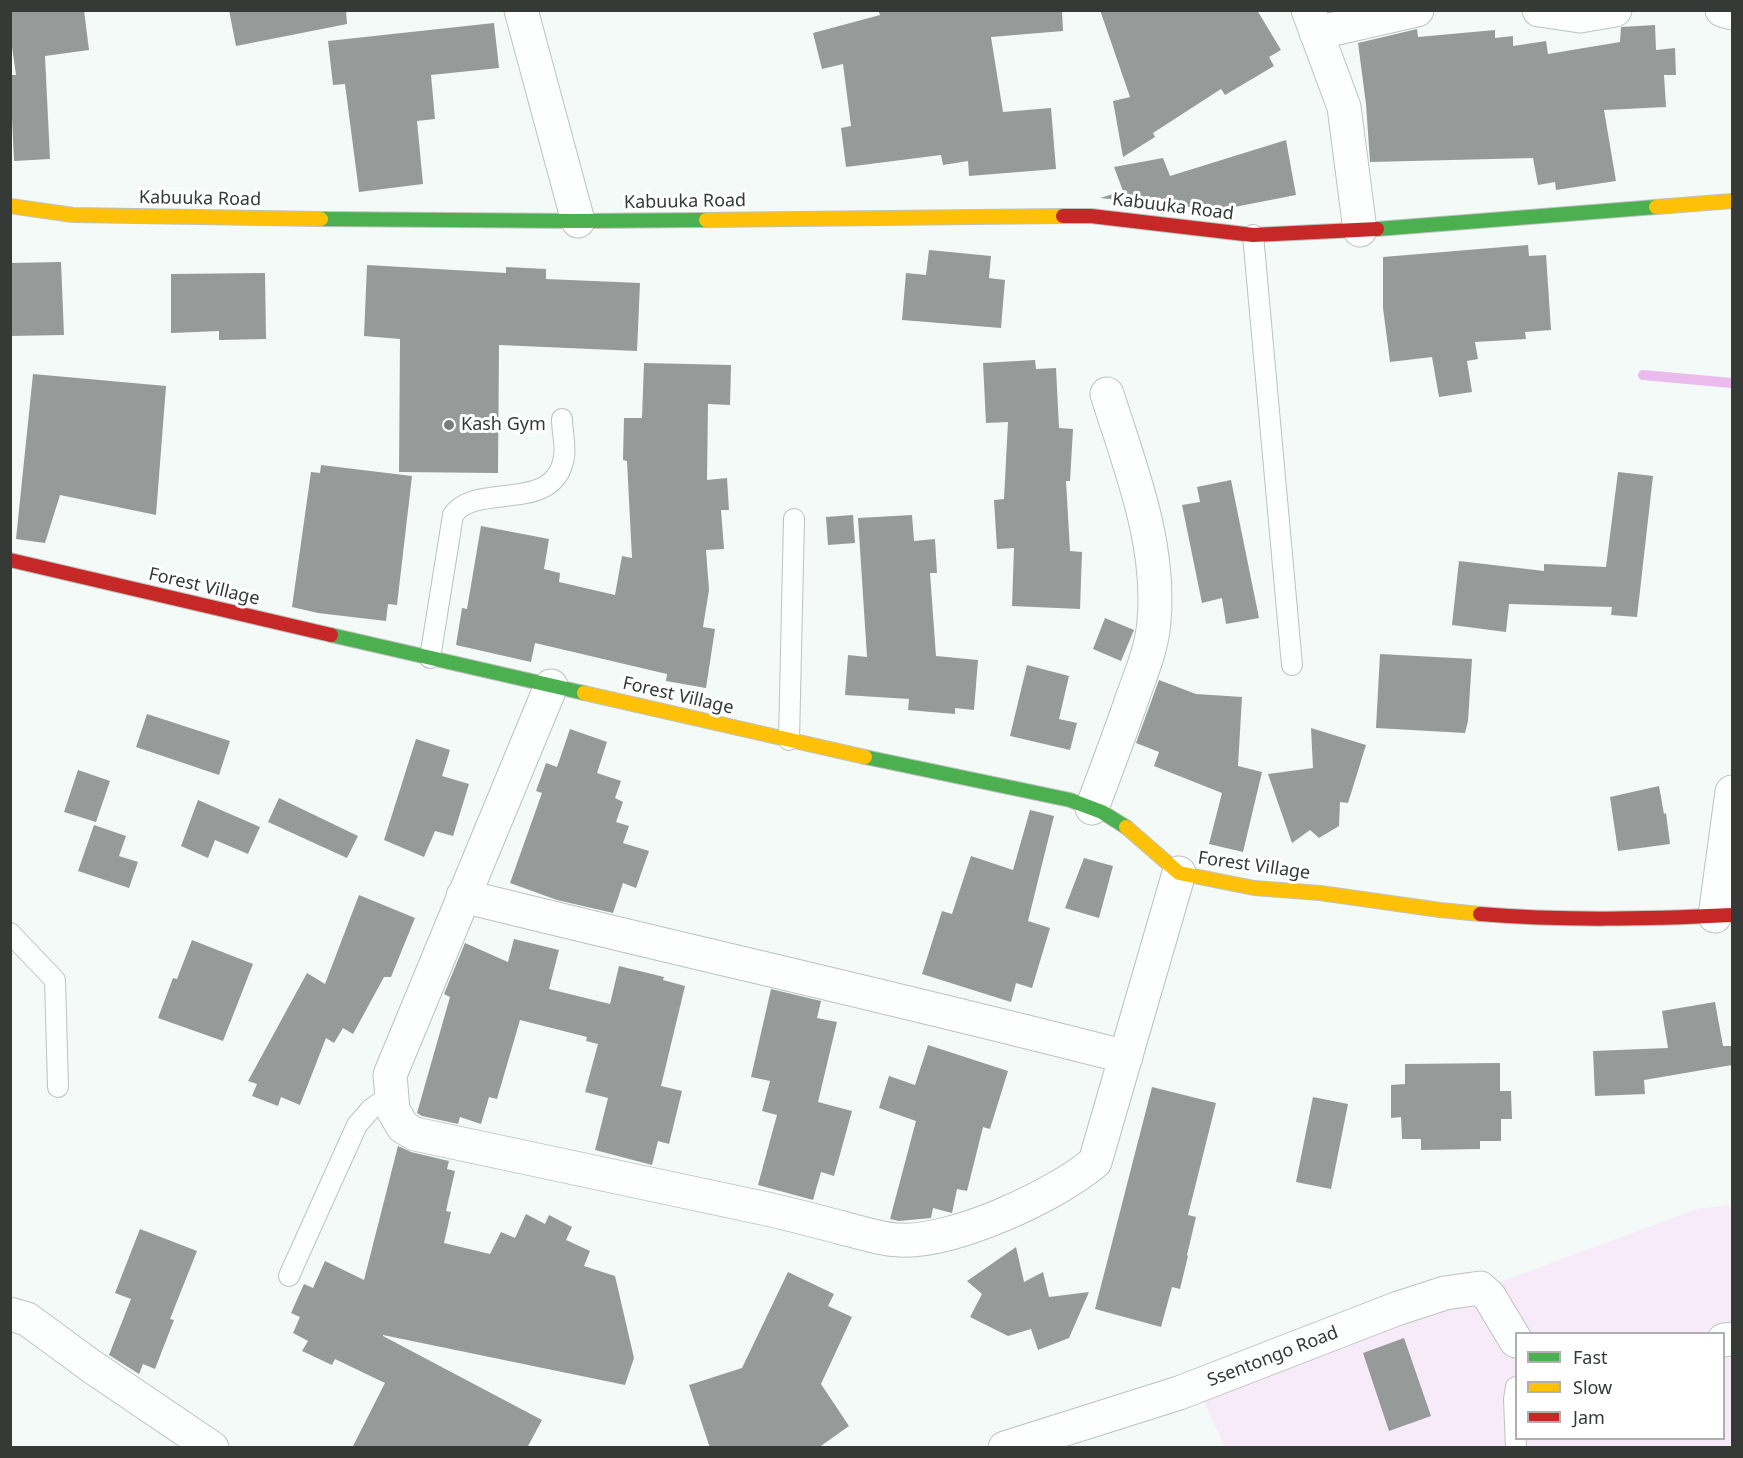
<!DOCTYPE html>
<html>
<head>
<meta charset="utf-8">
<style>
	body { margin:0 }
	#map { position:relative; width:1743px; height:1458px; overflow:hidden; background:#f4faf7; font-family:"Noto Sans",sans-serif }
	canvas { display:block }
	.frame { position:absolute; inset:0; border:12px solid #353a37; pointer-events:none }
	.legend { position:absolute; left:1515px; top:1332px; width:210px; height:108px; box-sizing:border-box; background:#fff; border:2px solid #aeb0af; margin:0; padding:8px 10px; list-style:none; font-size:18px; color:#353a37 }
	.legend li { display:flex; align-items:center; gap:12px; height:30px }
	.legend b { width:30px; border:2px solid #aeb0af }
</style>
</head>
<body>
<div id="map">
<canvas width="1743" height="1458"></canvas>
<div class="frame"></div>
<ul class="legend">
<li><b style="height:8px;background:#4caf50"></b>Fast</li>
<li><b style="height:8px;background:#ffc107"></b>Slow</li>
<li><b style="height:8px;background:#c62828"></b>Jam</li>
</ul>
</div>
<script>
const ctx = document.querySelector('canvas').getContext('2d');
ctx.lineJoin = 'round';
function fill(path, color) { ctx.fillStyle = color; ctx.fill(path, 'evenodd'); }
function strokePath(path, color, width, dash) { ctx.strokeStyle = color; ctx.lineWidth = width; ctx.lineCap = dash ? 'butt' : 'round'; ctx.setLineDash(dash || []); ctx.stroke(path); }
function drawText(font, color, halo, rows, align = 'center') {
  ctx.font = font + ' "Noto Sans",sans-serif'; ctx.lineWidth = 6; ctx.setLineDash([]); ctx.textBaseline = 'middle'; ctx.strokeStyle = halo; ctx.fillStyle = color; for (const [text, x, y, turn = 0] of rows) {
    ctx.save(); ctx.translate(x, y); ctx.rotate((+turn || 0) * Math.PI / 180); ctx.textAlign = isNaN(turn) ? turn : align; if (halo) ctx.strokeText(text, 0, 0); ctx.fillText(text, 0, 0); ctx.restore();
  }
}
fill(new Path2D(`
	M1732 1205V1447H1225L1200 1393 1697 1209ZM1516 1334H1724V1438H1516Z`), '#f8ebf9');
strokePath(new Path2D(`
	M1643 375 1732 383`), '#eabbec', 10);
fill(new Path2D(`
	M10 10H84L89 50 45 56 50 159 14 161 10 75H16L10 33Z
	M229 10H346L347 24 236 46Z
	M878 10H1062L1063 31 991 37 1003 112 1051 108 1056 169 969 176 968 161 943 165 941 155 846 167 841 128 851 126 843 64 822 69 813 33 880 15Z
	M1100 10H1257L1281 50 1269 57 1274 66 1225 95 1221 89 1153 133 1155 137 1123 157 1113 101 1130 97Z
	M494 23 499 68 431 75 435 119 417 121 423 184 359 192 345 84 333 85 328 41Z
	M1655 25 1656 50 1675 48 1676 75H1664L1666 107 1604 110 1616 181 1556 190 1555 182 1538 185 1533 158 1370 162 1366 104 1358 43 1417 29 1418 37 1495 30V38L1513 36V46L1546 41 1548 54 1620 42 1621 27Z
	M1286 140 1296 195 1219 210 1100 198 1123 191 1114 167 1163 158 1170 176Z
	M1528 245 1529 256 1546 255 1551 330 1525 332 1526 339 1475 342 1478 359 1467 361 1472 392 1439 397 1432 357 1390 362 1383 308V257Z
	M929 250 991 256 989 278 1005 280 1001 328 902 320 906 273 926 275Z
	M61 262 64 335 10 336V263Z
	M367 265 506 273V267L546 269V279L640 283 637 351 499 345 498 473 399 472 400 339 364 336Z
	M265 273 266 339 219 340V331L171 333V274Z
	M1035 360 1036 369 1056 368 1059 428 1073 429 1070 481H1066L1070 551 1082 552 1080 609 1012 606 1014 548 997 549 994 500 1004 499 1008 422 986 423 983 363Z
	M644 363 731 365 730 405 708 404 707 480 727 478 729 510H721L724 549 706 550 709 590 703 627 715 629 706 688 666 681 667 674 535 643 531 662 456 645 462 608 467 609 481 526 549 539 544 569 560 573 559 582 615 595 622 556 632 558 627 461 623 460 624 418H642Z
	M33 374 166 386 156 515 60 495 45 543 16 539Z
	M321 465 412 476 397 605 388 604 386 621 318 613 292 607 311 472 320 473Z
	M1618 472 1653 476 1637 617 1611 615 1612 607 1509 604 1506 632 1452 625 1459 561 1544 571V564L1606 567Z
	M1231 480 1259 618 1226 624 1222 598 1202 603 1182 505 1200 502 1197 487Z
	M853 515 855 543 828 545 826 517Z
	M912 515 914 541 935 539 937 573H930L936 656 978 660 974 710 955 708V714L908 710 909 699 845 695 848 655 867 657 858 518Z
	M1105 618 1134 630 1121 661 1093 649Z
	M1380 654 1472 659 1468 721 1465 733 1376 728Z
	M1027 665 1069 676 1059 719 1077 723 1070 750 1010 736Z
	M1159 680 1196 694 1242 697 1238 766 1262 772 1243 852 1209 844 1222 793 1154 766 1159 752 1136 743Z
	M147 714 230 741 219 775 136 747Z
	M1311 728 1366 745 1348 803 1340 802 1339 826 1319 838 1310 830 1292 843 1268 774 1313 768Z
	M570 729 607 742 597 773 621 781 615 798 623 802 616 822 629 826 623 843 649 851 636 888 623 883 613 913 557 900 510 883 542 793 536 791 546 763 557 767Z
	M416 739 450 750 442 776 469 784 453 836 435 831 424 857 384 840Z
	M78 770 110 781 96 822 64 812Z
	M1659 786 1664 814 1666 813 1670 844 1618 851 1610 797Z
	M279 798 358 836 347 858 268 822Z
	M198 800 260 827 248 854 215 840 208 858 181 846Z
	M1030 810 1054 816 1028 921 1050 928 1032 988 1016 983 1011 1002 922 974 942 911 952 914 971 856 1013 870Z
	M94 825 126 836 119 856 138 862 129 888 78 871Z
	M1084 858 1113 866 1099 918 1065 908Z
	M359 895 415 918 391 977H384L353 1034 343 1028 334 1043 326 1038 300 1105 281 1097 278 1106 252 1096 257 1084 248 1081 307 973 325 984Z
	M514 939 559 950 549 989 610 1004 619 966 664 977 663 980 685 986 661 1086 682 1091 669 1144 658 1141 652 1165 595 1150 608 1098 585 1092 598 1044 586 1041 587 1037 520 1020 497 1099 489 1097 481 1124 460 1117 458 1124 422 1116 417 1113 450 997 444 994 465 943 508 962Z
	M192 940 253 964 223 1041 158 1018 173 978 177 979Z
	M771 989 821 1001 817 1018 837 1022 818 1102 852 1111 834 1176 821 1172 813 1200 758 1185 777 1115 762 1111 770 1081 751 1077Z
	M1715 1002 1723 1046H1732V1065L1644 1080 1645 1094 1595 1096 1593 1051 1668 1048 1662 1011Z
	M928 1045 1008 1071 990 1129 983 1127 967 1191 957 1189 952 1213 933 1208 931 1218 899 1221 890 1219 916 1121 879 1108 889 1076 915 1085Z
	M1500 1063V1091H1511L1512 1119H1501V1141H1480V1149L1421 1150V1139H1402L1401 1117 1391 1118V1085L1405 1084V1064Z
	M1152 1087 1216 1103 1188 1215 1196 1217 1187 1255 1188 1256 1180 1289 1172 1287 1161 1327 1095 1309Z
	M1313 1097 1348 1104 1331 1189 1296 1182Z
	M398 1146 411 1152 449 1161 447 1169 455 1171 446 1211 451 1212 444 1243 490 1254 501 1232 515 1238 526 1214 545 1224 549 1215 572 1227 566 1240 590 1251 584 1266 615 1276 634 1358 625 1385 383 1335V1336L542 1420 527 1448H352L385 1383 335 1359 332 1365 302 1351 308 1341 293 1333 300 1317 291 1313 304 1284 313 1288 325 1261 364 1280Z
	M140 1229 197 1251 170 1319 174 1320 155 1369 143 1364 139 1374 109 1355 131 1299 115 1293Z
	M1016 1247 1024 1282 1043 1272 1049 1297 1089 1292 1069 1338 1038 1350 1031 1329 1008 1336 970 1317 982 1294 967 1281Z
	M788 1272 834 1294 828 1306 852 1317 821 1384 849 1426 818 1448H710L689 1385 742 1368Z
	M1404 1338 1431 1416 1389 1431 1363 1353Z`), '#969b99');
const lane = new Path2D(`
	M1253 235 1292 665
	M430 658 453 515C476 481 555 515 564 457 566 445 562 431 562 419
	M789 740 794 519
	M10 933 55 980 58 1087
	M289 1276 357 1125 371 1109 391 1095
	M1516 1448 1514 1399 1516 1387`);
const street = new Path2D(`
	M521 10 578 221
	M1308 10 1344 107 1360 230
	M1539 10 1580 16 1615 10
	M1722 10 1732 13
	M1316 33 1417 10
	M551 686 390 1075 393 1110 403 1127 415 1134C532 1159 650 1184 767 1209 794 1215 820 1222 846 1229 864 1233 882 1240 900 1240 953 1243 1055 1196 1095 1162L1179 873
	M1092 808C1106 771 1120 734 1133 696 1142 671 1152 648 1154 621 1161 543 1130 467 1107 394
	M463 896C684 951 906 1000 1126 1057
	M1715 916 1732 792
	M10 1314 27 1319 91 1366 212 1448
	M1724 1340 1732 1339
	M1005 1448 1179 1393 1396 1309 1445 1293 1480 1288 1489 1296 1516 1341`);
const fast = new Path2D(`
	M321 219 578 221 706 220
	M1377 229 1656 207
	M331 635 584 693
	M865 757 1070 800 1102 812 1126 827`);
const slow = new Path2D(`
	M10 206 73 215 321 219
	M1656 207 1732 201
	M706 220 1063 216
	M584 693 865 757
	M1126 827 1179 873 1254 888 1320 893 1440 910 1480 914`);
const jam = new Path2D(`
	M1063 216H1091L1253 235 1377 229
	M10 560 331 635
	M1480 914C1564 921 1648 919 1732 915`);
strokePath(lane, '#bec2bf', 22);
strokePath(street, '#bec2bf', 35);
strokePath(fast, '#bec2bf', 16);
strokePath(slow, '#bec2bf', 16);
strokePath(jam, '#bec2bf', 16);
strokePath(lane, '#fdfefe', 20);
strokePath(street, '#fdfefe', 33);
strokePath(fast, '#4caf50', 14);
strokePath(slow, '#ffc107', 14);
strokePath(jam, '#c62828', 14);
for (const [x, y, r, color] of [
	[449,425,6,"#787d7a"]
]) { const dot = new Path2D(); dot.arc(x, y, r, 0, 2 * Math.PI); ctx.fillStyle = color; ctx.fill(dot); strokePath(dot, '#fff', 2); }
drawText('18px', '#353a37', '#fff', [
	["Kabuuka Road",200,199,1],
	["Kabuuka Road",685,202,-1],
	["Kabuuka Road",1173,207,7],
	["Forest Village",204,587,13],
	["Forest Village",678,696,13],
	["Forest Village",1254,866,8],
	["Ssentongo Road",1273,1357,-21]
]);
drawText('18px', '#353a37', '#fff', [
	["Kash Gym",461,425]
], 'left');
</script>
</body>
</html>
